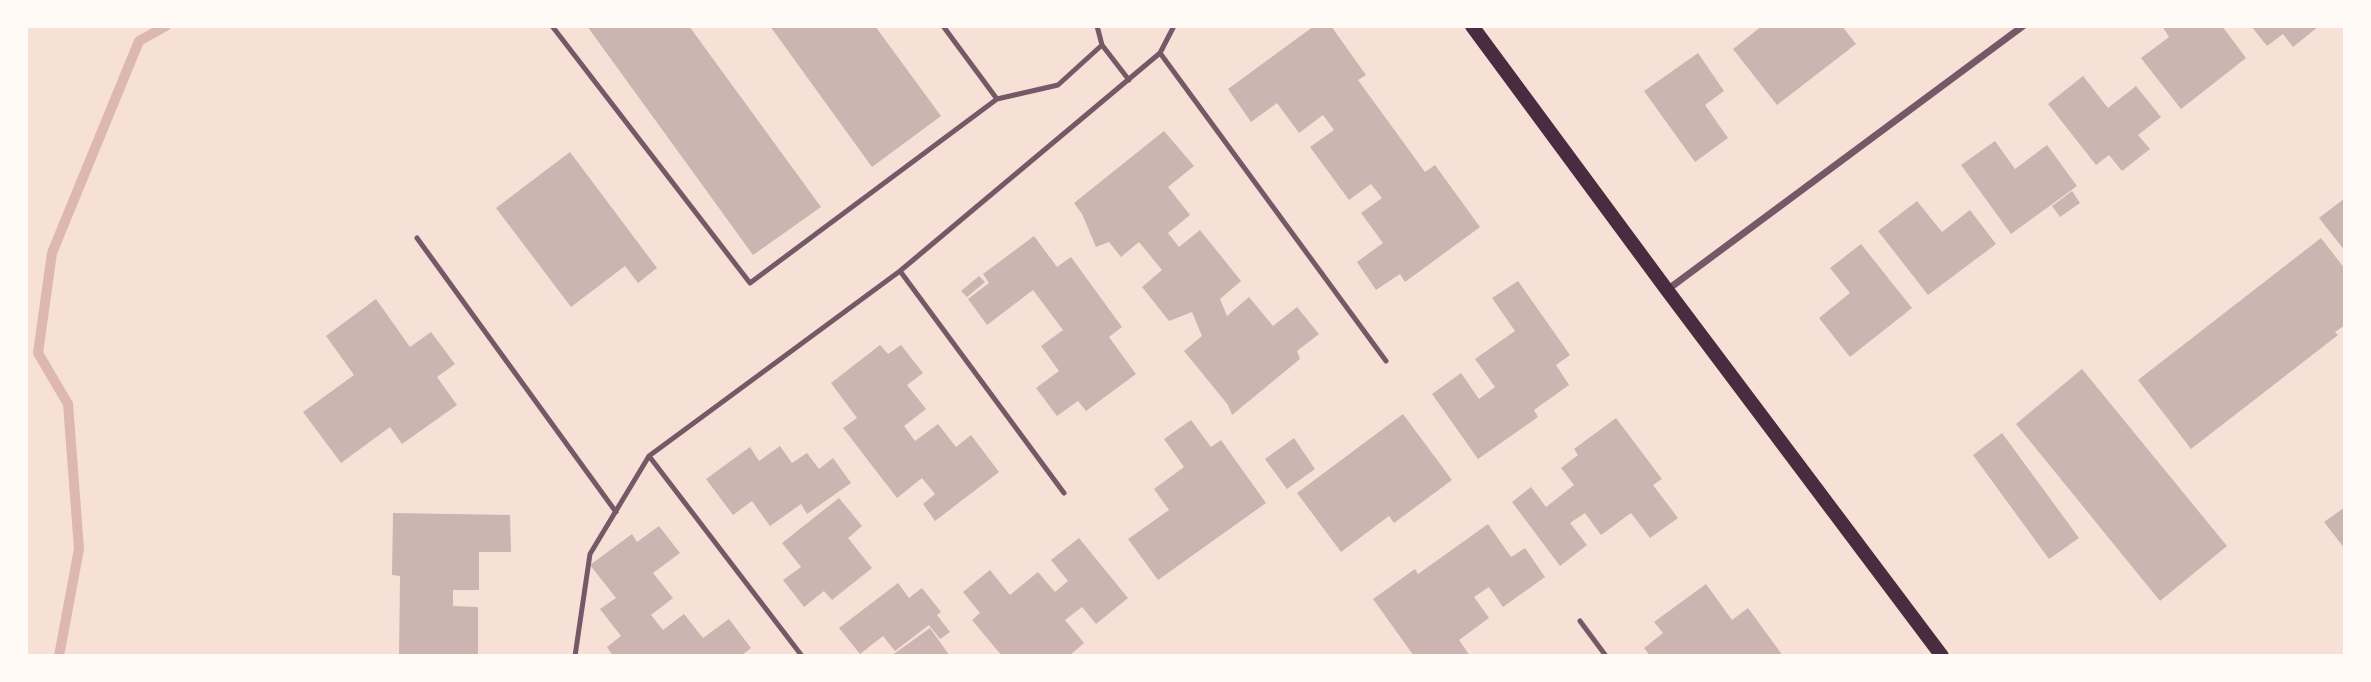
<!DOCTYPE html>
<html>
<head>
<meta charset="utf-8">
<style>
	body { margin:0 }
	#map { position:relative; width:2371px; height:682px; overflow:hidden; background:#f7e1d7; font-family:"Public Sans",sans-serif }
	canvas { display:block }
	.frame { position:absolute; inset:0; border:28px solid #fffaf5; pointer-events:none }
</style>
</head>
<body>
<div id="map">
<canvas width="2371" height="682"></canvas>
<div class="frame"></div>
</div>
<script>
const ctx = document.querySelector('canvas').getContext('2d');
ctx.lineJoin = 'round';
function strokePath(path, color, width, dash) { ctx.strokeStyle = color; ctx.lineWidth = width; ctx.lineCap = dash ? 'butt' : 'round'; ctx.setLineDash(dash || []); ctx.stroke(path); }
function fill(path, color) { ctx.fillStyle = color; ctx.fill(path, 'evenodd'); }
strokePath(new Path2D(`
	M59 656 79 549 68 404 38 353 52 253 139 41 166 26`), '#dcb8b0', 10);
fill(new Path2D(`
	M587 26H689L821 207 753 255Z
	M770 26H875L941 116 872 167Z
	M1314 26H1331L1366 75 1358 80 1425 172 1435 165 1480 227 1405 282 1400 274 1376 290 1357 262 1383 243 1361 213 1382 198 1371 184 1349 200 1310 147 1334 130 1323 115 1299 133 1277 103 1251 122 1228 89Z
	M1762 26H1842L1856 44 1777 105 1733 49Z
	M2162 26H2222L2246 58 2181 109 2141 58 2169 37Z
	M2251 26H2319L2293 47 2283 34 2267 46Z
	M1698 53 1724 91 1705 105 1728 138 1695 162 1644 91Z
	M2083 76 2108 108 2136 86 2161 117 2138 135 2150 149 2122 171 2109 155 2096 165 2048 104Z
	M1164 131 1194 166 1168 187 1190 215 1168 233 1179 247 1200 230 1241 281 1220 299 1227 316 1249 297 1273 326 1297 307 1319 334 1297 351 1300 359 1232 415 1228 405 1184 351 1202 336 1192 312 1169 321 1142 287 1162 270 1139 242 1121 257 1109 242 1096 247 1082 214 1074 203Z
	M1995 141 2015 169 2047 145 2077 186 2011 234 1961 165Z
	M570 152 657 268 638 283 625 266 571 307 496 208Z
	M2072 191 2080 203 2060 217 2052 206Z
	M2345 198V251L2319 218Z
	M1917 201 1942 232 1970 210 1996 244 1928 295 1878 231Z
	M1034 236 1057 267 1071 257 1122 327 1109 337 1136 374 1086 411 1078 401 1057 416 1036 388 1059 371 1041 346 1063 330 1033 290 987 325 968 299 989 283 983 274Z
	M2321 238 2345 269V325L2335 332 2338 335 2191 449 2138 380Z
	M1861 244 1912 308 1850 357 1819 318 1850 293 1830 268Z
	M979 276 985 282 967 297 961 291Z
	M1518 281 1570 355 1556 365 1569 385 1534 410 1538 417 1478 459 1432 394 1461 373 1479 399 1495 387 1475 359 1515 331 1492 298Z
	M376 299 410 347 431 332 455 364 437 377 457 405 402 444 390 427 341 463 303 412 354 375 326 336Z
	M880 345 888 354 901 345 923 373 907 385 926 409 904 426 915 441 938 424 956 447 971 435 999 472 935 521 923 504 935 494 922 478 897 498 843 428 857 418 831 383Z
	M2082 369 2227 546 2160 601 2016 424Z
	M1403 414 1452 480 1394 523 1389 516 1341 552 1297 493Z
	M1616 418 1662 479 1653 485 1678 518 1650 538 1631 513 1601 535 1585 513 1570 523 1587 545 1560 566 1512 502 1531 487 1546 507 1574 485 1561 468 1578 455 1574 449Z
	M1191 420 1211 447 1221 440 1266 503 1158 580 1128 539 1169 510 1154 489 1184 467 1164 439Z
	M2002 433 2079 538 2049 559 1973 455Z
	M1294 438 1315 469 1287 489 1265 459Z
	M780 446 792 463 807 453 819 469 833 458 851 483 807 514 801 504 770 526 752 501 733 515 706 479 750 447 759 461Z
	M839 498 862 526 848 538 872 568 832 600 824 591 804 607 783 580 801 567 782 543Z
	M2345 507V549L2324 522Z
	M393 513 510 515 511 552H479V590H453V606L478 607V656H399L400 576 392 575Z
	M1488 524 1511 557 1525 548 1545 577 1503 607 1489 587 1474 597 1489 618 1459 640 1470 656H1414L1373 599 1415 569 1418 574Z
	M659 526 680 553 653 573 673 598 651 615 663 630 684 614 703 638 729 619 751 648 741 656H613L607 647 621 636 600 609 616 598 590 565 632 534 637 542Z
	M1079 538 1128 598 1096 624 1082 607 1065 620 1084 643 1069 656H1002L972 620 980 613 963 592 990 570 1010 595 1038 572 1055 592 1068 581 1051 560Z
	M898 583 909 598 922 588 941 612 937 615 950 632 940 639 929 625 895 651 883 636 860 654 839 628Z
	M1706 584 1732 620 1748 608 1783 656H1650L1644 648 1663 633 1654 622Z
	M930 628 950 656H891Z`), '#ccb4b1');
strokePath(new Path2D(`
	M552 26 750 283 997 99 1058 85 1102 45
	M943 26 997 99
	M1097 26 1102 45 1129 80
	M1160 53 1386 361
	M417 238 616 512
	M900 271 1064 493
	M649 456 802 656
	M1580 621 1606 656
	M575 656 590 554 649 456 900 271 1160 53 1174 26`), '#755966', 5);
strokePath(new Path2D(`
	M1667 290 2023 26`), '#755966', 7);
strokePath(new Path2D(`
	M1472 26 1667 290 1942 656`), '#4a2c40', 14);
</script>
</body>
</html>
